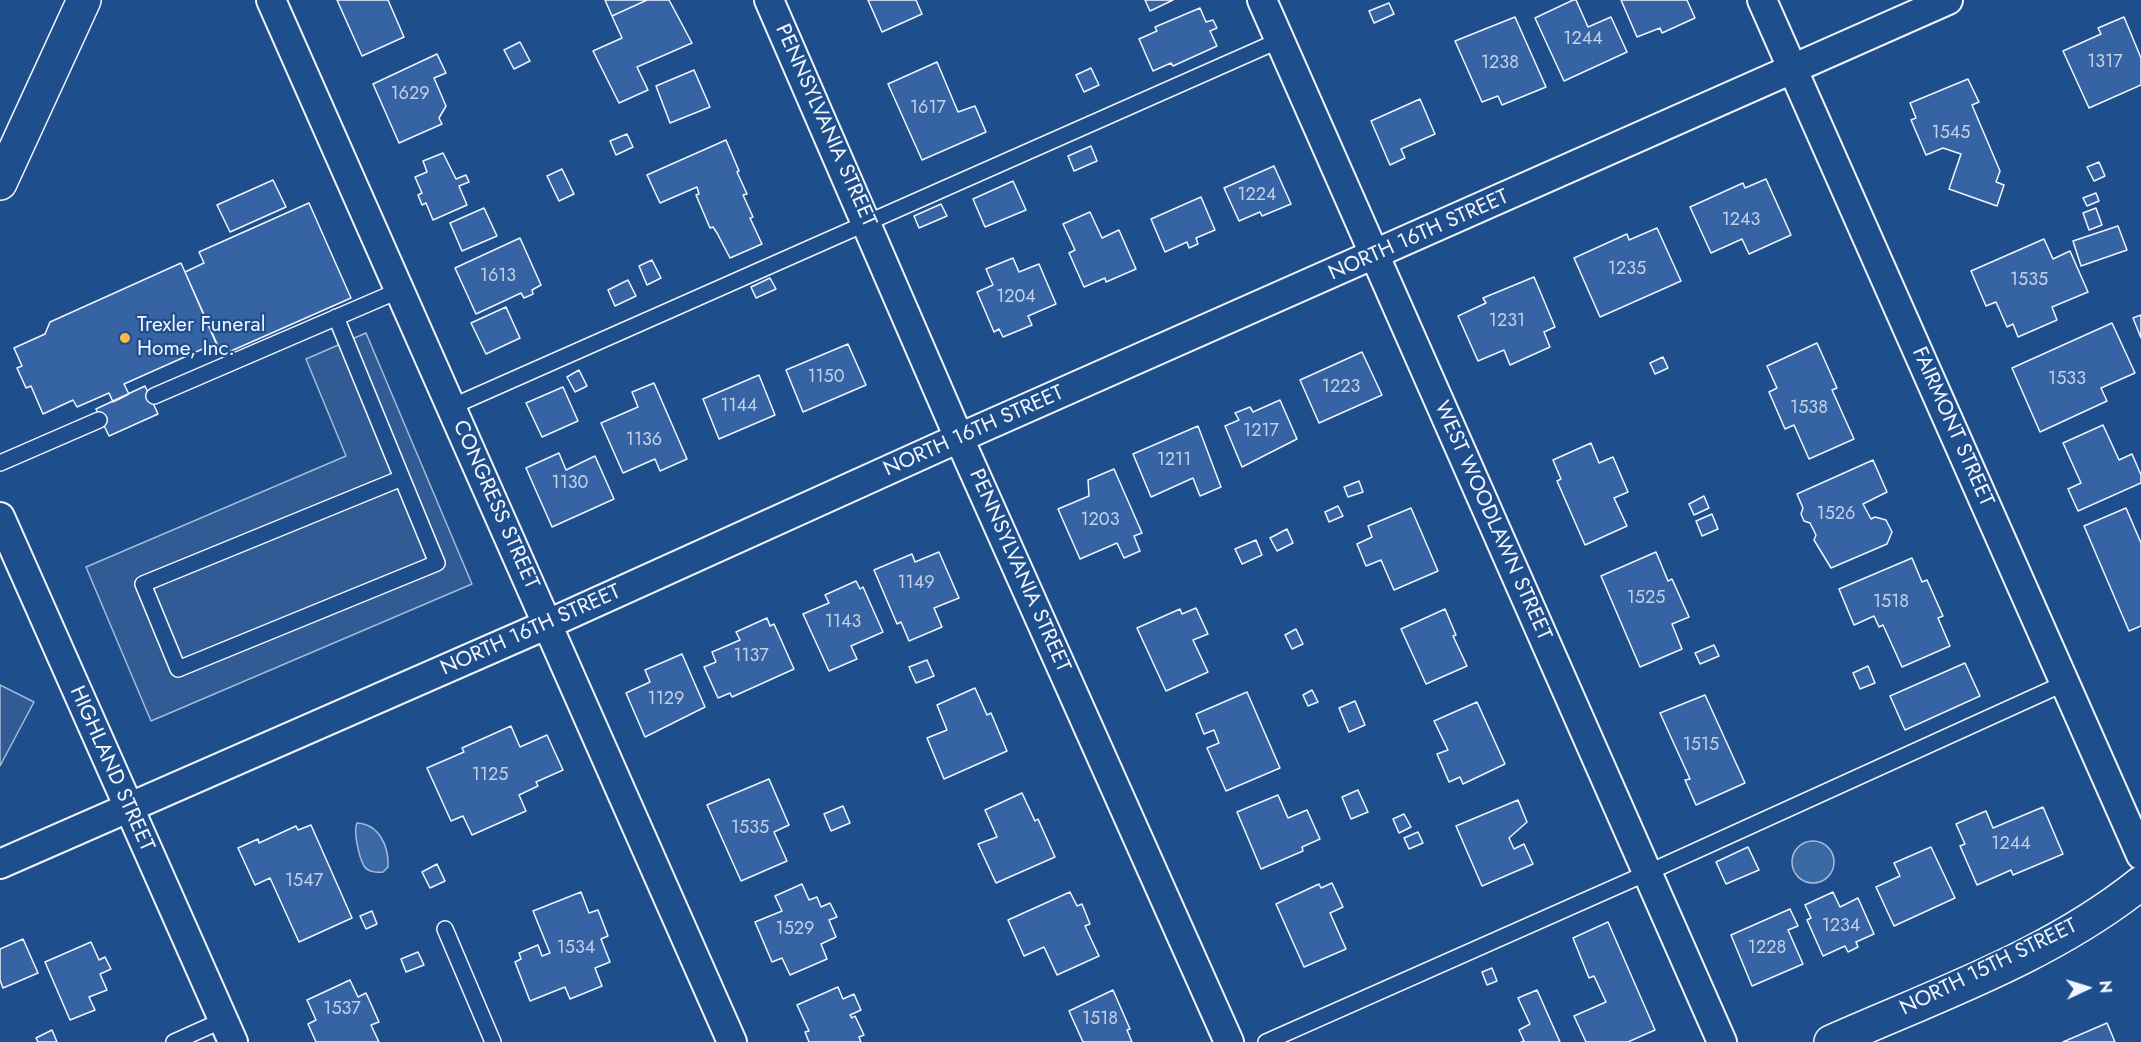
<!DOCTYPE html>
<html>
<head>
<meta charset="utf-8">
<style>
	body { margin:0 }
	#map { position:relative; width:2141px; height:1042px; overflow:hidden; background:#1f4e8c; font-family:Jost,sans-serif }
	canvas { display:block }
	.north { position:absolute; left:2057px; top:958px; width:60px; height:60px; -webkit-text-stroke:4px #1f4e8c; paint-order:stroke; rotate:86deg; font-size:16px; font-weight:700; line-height:24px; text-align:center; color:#f2f6ff }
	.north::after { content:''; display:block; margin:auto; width:21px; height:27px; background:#f2f6ff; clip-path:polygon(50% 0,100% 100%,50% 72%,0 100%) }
</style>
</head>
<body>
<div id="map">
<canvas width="2141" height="1042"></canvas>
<div class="north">N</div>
</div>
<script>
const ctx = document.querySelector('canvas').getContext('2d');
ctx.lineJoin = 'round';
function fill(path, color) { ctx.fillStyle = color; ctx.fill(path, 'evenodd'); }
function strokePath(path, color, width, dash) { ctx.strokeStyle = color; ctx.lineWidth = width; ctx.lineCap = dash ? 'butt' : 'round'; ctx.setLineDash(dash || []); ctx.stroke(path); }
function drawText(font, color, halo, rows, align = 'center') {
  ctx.font = font + ' Jost,sans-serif'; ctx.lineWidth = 4.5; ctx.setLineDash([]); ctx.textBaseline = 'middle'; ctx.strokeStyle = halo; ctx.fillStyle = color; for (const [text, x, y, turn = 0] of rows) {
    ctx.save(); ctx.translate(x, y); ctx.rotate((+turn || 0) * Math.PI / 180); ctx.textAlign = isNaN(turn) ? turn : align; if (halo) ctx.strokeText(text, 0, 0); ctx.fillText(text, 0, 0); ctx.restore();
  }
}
const parking = new Path2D(`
	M366 333 472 584 151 721 86 567 346 456 306 359Z
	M0 685 34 702 0 766Z`);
fill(parking, '#305b95');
strokePath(parking, '#a8bbd7', 1.5);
const water = new Path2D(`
	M357 823C379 824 389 846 388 867L383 872C377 873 368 872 364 866 359 857 353 831 357 823Z
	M1792 862a21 21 0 1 1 42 0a21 21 0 1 1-42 0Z`);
fill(water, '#3b69a3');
strokePath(water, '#a8bbd7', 1.5);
const building = new Path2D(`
	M337 0H388L404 37 362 56Z
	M605 0H647L612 16Z
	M647 0H669L692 43 637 67 648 90 619 103 593 51 622 38 612 16Z
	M868 0H916L922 14 882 32Z
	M1145 0H1173L1150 11Z
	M1573 0H1576L1588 27 1611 17 1627 52 1564 81 1535 18Z
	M1621 0H1687L1695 18 1662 33 1660 28 1637 37Z
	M1389 3 1394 14 1374 23 1369 11Z
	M1200 8 1206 22 1213 20 1217 28 1210 31 1217 46 1173 66 1171 63 1153 71 1139 39 1157 31 1155 27Z
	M1515 17 1546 87 1502 105 1498 96 1482 102 1455 41Z
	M2124 17 2141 58V85L2089 108 2063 51 2101 34 2098 28Z
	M520 42 530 61 514 69 504 50Z
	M437 54 446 73 434 78 446 106 439 118 442 124 399 143 373 84Z
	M937 62 958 112 975 106 986 132 922 160 888 84Z
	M1091 68 1099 85 1084 92 1076 75Z
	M694 70 710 107 670 123 656 86Z
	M1968 79 1979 102 1972 105 2000 171 1996 182 2004 185 1997 206 1949 189 1961 154 1943 148 1926 155 1911 120 1916 118 1910 103Z
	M1420 99 1435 134 1401 149 1405 158 1390 165 1371 121Z
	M627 134 633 147 616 155 610 141Z
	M726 140 739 171 737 172 747 194 743 195 753 217 750 218 762 244 730 258 717 233 713 227 710 228 696 195 699 194 697 187 660 203 647 175Z
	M1091 146 1097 161 1074 171 1068 156Z
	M443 153 456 179 466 175 469 182 459 186 467 205 433 220 426 203 422 205 418 195 422 193 415 177 427 172 423 161Z
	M2099 162 2105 176 2094 181 2087 167Z
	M1274 166 1291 204 1262 216 1260 212 1239 221 1224 188Z
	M562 169 574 194 559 201 547 176Z
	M1766 179 1791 235 1749 254 1742 239 1711 253 1690 207 1743 183 1745 188Z
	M273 180 286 207 230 232 217 205Z
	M1013 181 1026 210 985 227 973 199Z
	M2096 193 2099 201 2087 206 2083 198Z
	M1201 197 1215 230 1196 238 1198 244 1189 248 1187 242 1165 252 1151 219Z
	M309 203 351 298 222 355 185 272 204 263 199 252Z
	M941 204 947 216 919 228 914 216Z
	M484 208 497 236 462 251 450 223Z
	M2096 208 2102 225 2089 230 2083 213Z
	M1090 212 1102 238 1119 230 1136 269 1106 282 1105 278 1084 287 1069 253 1075 250 1063 224Z
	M2118 226 2127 250 2081 266 2073 241Z
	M1657 228 1681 281 1600 317 1574 258 1627 234 1629 240Z
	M520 238 541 285 532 290 533 294 524 298 521 293 476 314 455 268Z
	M2044 239 2053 259 2070 251 2088 292 2052 307 2057 320 2018 337 2013 324 2007 327 1996 302 1986 306 1971 271Z
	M1013 258 1019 272 1039 264 1056 304 1028 316 1032 325 1003 337 999 329 994 332 977 292 993 285 986 269Z
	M652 260 661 278 647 285 639 266Z
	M181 263 216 343 124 384 129 394 113 402 109 393 77 407 73 400 43 414 31 386 26 388 17 368 22 366 14 348 45 334 50 322Z
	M1534 277 1555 327 1544 332 1550 347 1510 365 1504 350 1478 361 1458 316 1486 303 1483 298Z
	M770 278 776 289 756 298 751 287Z
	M628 280 636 296 615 306 608 290Z
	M506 307 520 338 486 354 471 323Z
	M2141 315V338L2133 318Z
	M2112 323 2135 373 2101 388 2107 401 2040 432 2012 368Z
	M1817 343 1837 388 1832 390 1854 439 1809 459 1794 425 1785 429 1769 392 1777 388 1767 366Z
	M848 344 866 385 803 412 786 370Z
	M1362 352 1382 395 1319 423 1300 380Z
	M1663 357 1668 368 1655 374 1650 363Z
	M579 370 587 386 575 392 567 377Z
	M759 375 775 415 719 439 703 399Z
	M654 383 687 459 660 471 655 459 623 473 601 423 638 407 632 392Z
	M145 386 158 414 109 436 96 409Z
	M563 387 578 421 542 437 526 403Z
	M1280 400 1297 439 1242 467 1225 426 1239 420 1235 413 1250 407 1253 412Z
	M2103 425 2119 460 2132 454 2141 475V483L2078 511 2068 489 2081 483 2063 443Z
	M1198 426 1221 487 1200 496 1193 478 1151 497 1133 454Z
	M1591 443 1599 463 1613 457 1628 492 1614 498 1627 526 1585 545 1557 481 1561 479 1553 460Z
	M559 453 566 470 595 456 614 499 552 527 526 468Z
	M1873 460 1887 492 1863 504 1871 519 1875 517 1886 520 1892 532 1887 544 1831 568 1814 540 1816 535 1810 523 1804 521 1801 514 1803 508 1797 494Z
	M1114 469 1142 533 1134 536 1140 551 1124 558 1117 543 1080 559 1058 509 1089 496 1088 480Z
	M1359 481 1363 492 1348 497 1344 487Z
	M1704 496 1709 508 1694 515 1689 504Z
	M1338 506 1343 516 1329 522 1325 512Z
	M1411 508 1438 571 1394 590 1381 560 1366 566 1357 544 1372 537 1368 526Z
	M2126 508 2141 543V626L2129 631 2084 526Z
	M1712 514 1718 529 1702 536 1696 521Z
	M1287 529 1293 543 1277 551 1270 538Z
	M1256 540 1262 555 1242 564 1235 549Z
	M939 552 959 598 934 608 942 627 909 641 901 622 897 624 874 570 912 554 915 562Z
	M1656 552 1668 581 1672 579 1689 617 1672 624 1682 649 1640 667 1601 576Z
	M1912 558 1922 582 1927 580 1943 616 1938 618 1950 646 1902 667 1883 625 1879 627 1874 616 1854 625 1839 589Z
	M856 581 860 589 863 587 883 632 851 646 857 659 829 671 803 614 829 603 825 595Z
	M1196 608 1208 634 1193 640 1208 672 1166 691 1137 628 1180 609 1182 614Z
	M1445 609 1456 635 1453 636 1467 666 1426 684 1401 629Z
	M767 618 770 626 774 624 794 669 732 697 730 693 718 698 704 667 716 662 712 652 740 640 736 632Z
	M1296 629 1303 644 1292 649 1285 635Z
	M1714 645 1719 656 1700 664 1695 653Z
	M682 654 705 707 645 737 626 693 650 682 645 670Z
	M927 660 934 676 916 683 909 667Z
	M1965 663 1980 696 1905 730 1890 696Z
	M1868 666 1875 683 1860 689 1853 673Z
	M975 688 987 715 991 713 1007 751 944 779 927 738 947 730 937 705Z
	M1312 690 1318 702 1308 706 1303 695Z
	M1247 692 1280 768 1226 791 1207 748 1219 743 1214 730 1204 734 1196 714Z
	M1705 695 1745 783 1696 805 1685 780 1690 779 1660 713Z
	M1355 701 1365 725 1349 732 1339 708Z
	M1477 702 1505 764 1463 784 1460 777 1449 782 1437 754 1448 750 1434 721Z
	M511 726 520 747 547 735 563 770 536 782 538 786 519 795 526 811 472 835 463 816 451 821 427 768 464 752 462 748Z
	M769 779 789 825 774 832 787 861 741 881 707 805Z
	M1358 790 1368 812 1351 819 1342 797Z
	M1022 793 1035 821 1038 819 1055 857 996 883 978 844 997 837 985 810Z
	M1278 795 1288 818 1307 810 1320 839 1302 847 1303 851 1261 869 1237 812Z
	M1518 800 1527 822 1509 838 1514 849 1524 844 1533 864 1482 886 1456 826Z
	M843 806 850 823 831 831 824 814Z
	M2043 807 2063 854 2013 875 2011 870 1977 885 1960 846 1965 844 1956 824 1986 811 1993 828Z
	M1404 814 1411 827 1399 833 1393 819Z
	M311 825 352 918 299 942 270 878 255 885 238 848 258 839 259 843 296 826 298 830Z
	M1418 832 1423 843 1409 849 1404 838Z
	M1748 847 1759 870 1726 884 1716 862Z
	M1931 847 1955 898 1894 926 1876 887 1900 876 1894 863Z
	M437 864 445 881 430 888 422 872Z
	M1332 883 1343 907 1330 913 1346 949 1304 967 1276 904 1319 884 1321 888Z
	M802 884 809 900 817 897 821 907 830 903 837 917 829 920 836 937 821 944 827 959 790 975 782 958 772 962 755 922 782 911 775 896Z
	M581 892 589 913 598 910 608 936 601 939 610 962 595 968 602 986 570 999 565 987 530 1001 515 962 521 959 519 953 538 945 542 956 550 953 533 911Z
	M1070 892 1077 906 1082 904 1090 924 1085 926 1099 956 1057 975 1044 947 1024 956 1008 920Z
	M1833 892 1840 907 1858 898 1874 934 1856 942 1858 947 1848 952 1845 946 1823 956 1807 920 1811 918 1805 905Z
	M1790 909 1798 926 1788 930 1803 964 1752 986 1731 935Z
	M372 911 377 924 366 929 360 916Z
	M1608 922 1655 1030 1628 1042H1586L1574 1016 1606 1002 1594 976 1589 978 1573 938Z
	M23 939 38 973 3 988 0 980V949Z
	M91 942 99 960 105 957 111 969 100 974 107 990 89 997 95 1010 70 1020 45 962Z
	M418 952 424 965 406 972 401 959Z
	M1492 968 1497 981 1487 985 1482 972Z
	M350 980 358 997 366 993 379 1022 371 1025 379 1042H316L308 1024 316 1020 307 1000Z
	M838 987 843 999 854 994 861 1010 850 1015 852 1018 855 1016 864 1035 859 1037 861 1042H809L805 1032 809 1031 797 1005Z
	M1113 990 1130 1029 1127 1030 1132 1042H1083L1069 1011Z
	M1537 990 1560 1042H1521L1524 1041 1519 1030 1530 1024 1518 998Z
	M2107 1023 2115 1042H2063Z
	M52 1030 57 1042H38L36 1038Z`);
fill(building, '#3563a3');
strokePath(building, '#f2f6ff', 1.5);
const service = new Path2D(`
	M336 317 402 478 143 584 178 669 437 563 402 478
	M154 396 400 290
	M451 407 1280 40
	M0 463 99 420
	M445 929 493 1042
	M174 1042 223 1020
	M1266 1042 1647 873 2065 683`);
const minor = new Path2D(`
	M271 0 732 1042
	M769 0 959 438 1229 1042
	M1262 0 1722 1042
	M1762 0 2141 855
	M0 517 233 1042
	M0 864 548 624 959 438 1948 0`);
const secondary = new Path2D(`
	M0 183 84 0
	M1831 1042C1937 995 2050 956 2141 883`);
strokePath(service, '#f2f6ff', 18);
strokePath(minor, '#f2f6ff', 32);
strokePath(secondary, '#f2f6ff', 36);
strokePath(service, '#1f4e8c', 15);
strokePath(minor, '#1f4e8c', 28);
strokePath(secondary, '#1f4e8c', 33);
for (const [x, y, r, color] of [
	[125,338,6,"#ffb74d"]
]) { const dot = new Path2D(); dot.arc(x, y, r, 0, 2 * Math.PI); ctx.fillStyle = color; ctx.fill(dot); strokePath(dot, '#1f4e8c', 2); }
drawText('18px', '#c3d1e8', null, [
	["1244",1583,40],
	["1317",2105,63],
	["1238",1500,64],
	["1629",410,95],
	["1617",928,109],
	["1545",1951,134],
	["1224",1257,196],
	["1243",1741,221],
	["1235",1627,270],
	["1613",498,277],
	["1535",2029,281],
	["1204",1016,298],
	["1231",1507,322],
	["1150",826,378],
	["1533",2067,380],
	["1223",1341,388],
	["1144",739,407],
	["1538",1809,409],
	["1217",1261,432],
	["1136",644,441],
	["1211",1174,461],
	["1130",570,484],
	["1526",1836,515],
	["1203",1100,521],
	["1149",916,584],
	["1525",1646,599],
	["1518",1891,603],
	["1143",843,623],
	["1137",751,657],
	["1129",666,700],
	["1515",1701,746],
	["1125",490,776],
	["1535",750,829],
	["1244",2011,845],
	["1547",304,882],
	["1234",1841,927],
	["1529",795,930],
	["1534",576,949],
	["1228",1767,949],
	["1537",342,1010],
	["1518",1100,1020]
]);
drawText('21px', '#f2f6ff', '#1f4e8c', [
	["PENNSYLVANIA STREET",825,126,66],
	["NORTH 16TH STREET",1419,236,-24],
	["FAIRMONT STREET",1952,427,66],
	["NORTH 16TH STREET",974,432,-24],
	["CONGRESS STREET",495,505,66],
	["WEST WOODLAWN STREET",1492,521,66],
	["PENNSYLVANIA STREET",1019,571,66],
	["NORTH 16TH STREET",531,631,-24],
	["HIGHLAND STREET",111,769,66],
	["NORTH 15TH STREET",1989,968,-26]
]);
drawText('21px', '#f2f6ff', '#1f4e8c', [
	["Trexler Funeral",137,326],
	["Home, Inc.",137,350]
], 'left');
</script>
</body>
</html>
